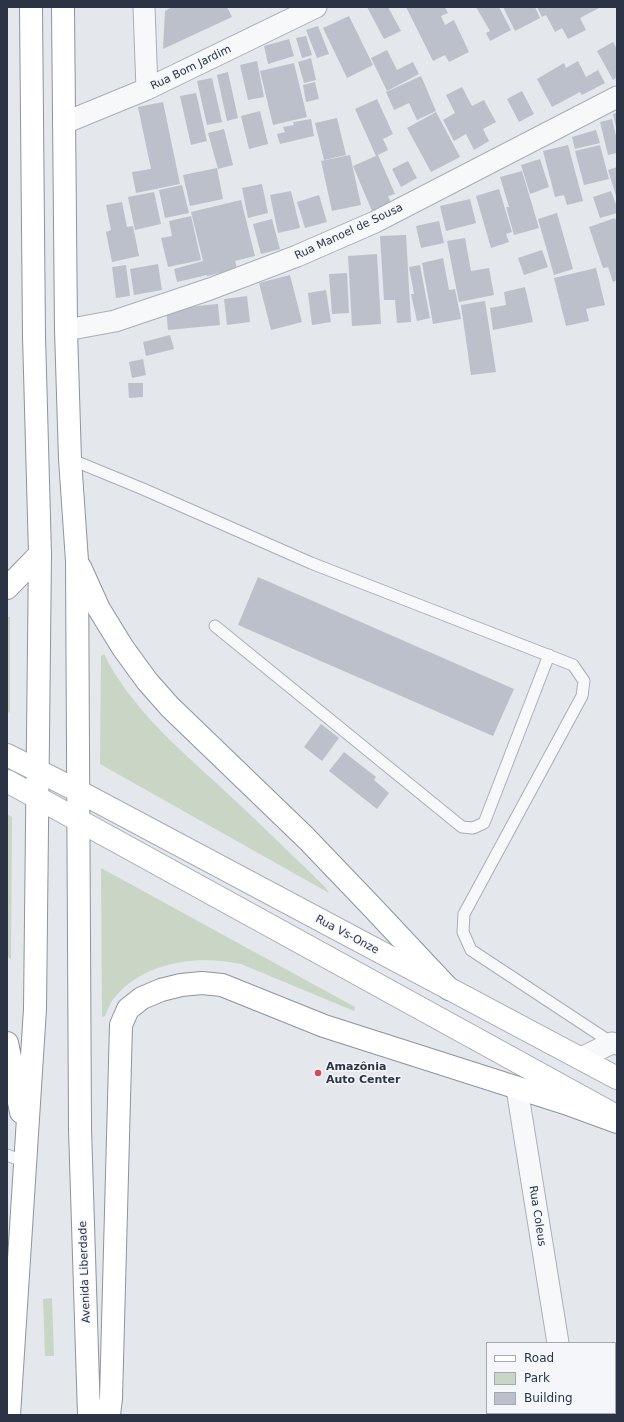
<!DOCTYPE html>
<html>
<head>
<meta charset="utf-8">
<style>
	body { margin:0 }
	#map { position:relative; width:624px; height:1422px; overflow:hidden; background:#e4e7ec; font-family:"DejaVu Sans",sans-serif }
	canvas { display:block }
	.frame { position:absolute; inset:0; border:8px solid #2b3445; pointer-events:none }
	.legend { position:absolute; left:486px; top:1342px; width:130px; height:72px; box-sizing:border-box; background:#f4f6f9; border:1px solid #a4a8b1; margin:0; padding:5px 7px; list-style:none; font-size:12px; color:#2b3445 }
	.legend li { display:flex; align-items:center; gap:8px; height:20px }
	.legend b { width:20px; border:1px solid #a4a8b1 }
</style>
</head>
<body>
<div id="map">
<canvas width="624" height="1422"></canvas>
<div class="frame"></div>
<ul class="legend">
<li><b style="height:5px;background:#fff"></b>Road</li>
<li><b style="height:11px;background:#c9d6c5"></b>Park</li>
<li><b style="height:11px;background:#bbc0ca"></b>Building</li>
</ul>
</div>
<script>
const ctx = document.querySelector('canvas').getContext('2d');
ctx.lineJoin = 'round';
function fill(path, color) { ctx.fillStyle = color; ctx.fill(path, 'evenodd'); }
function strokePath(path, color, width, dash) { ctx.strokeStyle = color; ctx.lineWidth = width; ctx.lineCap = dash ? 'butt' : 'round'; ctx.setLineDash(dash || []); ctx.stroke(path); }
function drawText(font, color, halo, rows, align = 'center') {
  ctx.font = font + ' "DejaVu Sans",sans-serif'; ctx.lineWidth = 3; ctx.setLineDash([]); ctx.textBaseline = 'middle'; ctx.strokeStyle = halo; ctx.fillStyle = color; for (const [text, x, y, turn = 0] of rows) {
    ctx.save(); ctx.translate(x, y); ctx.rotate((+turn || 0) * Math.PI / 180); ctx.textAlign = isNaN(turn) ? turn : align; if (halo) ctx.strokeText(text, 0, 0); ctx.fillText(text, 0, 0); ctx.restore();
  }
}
fill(new Path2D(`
	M7 617H10V713L7 711Z
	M104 654C135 716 192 759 241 806 270 833 298 861 326 888L329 893 100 764 101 656Z
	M7 814 12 817 11 959 9 958 7 952Z
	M101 868 355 1007 354 1011 241 964C198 955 145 961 115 997 110 1002 108 1010 105 1016L102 1017Z
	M52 1298 54 1356H45L43 1299Z`), '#c9d6c5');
fill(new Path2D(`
	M172 7H227L232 17 163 49 165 11Z
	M367 7H388L401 31 384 39Z
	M406 7H445L448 13 441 16 445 25 454 20 469 52 449 62 445 55 433 61Z
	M476 7H499L511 30 490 41 486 33 490 31Z
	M503 7H535L540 18 515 31Z
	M537 7H601L580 18 586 30 568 39 562 28 555 32 546 15 542 17Z
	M349 16 373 65 347 78 323 28Z
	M318 26 329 54 317 58 306 30Z
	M306 36 312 55 302 58 296 38Z
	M289 39 294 56 268 64 264 46Z
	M613 42 617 49V77L613 80 597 51Z
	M387 50 397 70 413 62 419 74 387 91 371 58Z
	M311 58 316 80 304 83 298 62Z
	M257 61 264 97 248 100 240 65Z
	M578 61 586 77 598 70 605 83 582 95 580 92 552 107 537 79 564 63 566 68Z
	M294 63 307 117 273 125 260 71Z
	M228 72 238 118 227 121 217 75Z
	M421 76 436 111 417 120 409 103 394 110 386 92Z
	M212 78 222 122 207 125 197 81Z
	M315 82 319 99 306 102 303 85Z
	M462 87 472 106 484 100 496 122 483 129 489 141 474 150 466 134 454 141 443 120 455 113 446 95Z
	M522 91 534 114 519 122 507 99Z
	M196 93 207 141 191 145 180 96Z
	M377 99 393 134 383 139 388 150 378 155 395 194 388 196 391 203 372 211 353 166 376 156 355 109Z
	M163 102 180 184 136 193 132 172 151 169 138 107Z
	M260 111 268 144 249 149 241 116Z
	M436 112 460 157 431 172 407 128Z
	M617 113V127H616L613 114Z
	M337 118 346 155 324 160 315 123Z
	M311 119 314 136 280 144 277 134 285 132 283 127 294 125 293 122Z
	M612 119 617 140V153L608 155 600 122Z
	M224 129 233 165 218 169 208 133Z
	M596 130 600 143 575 149 572 137Z
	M568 145 583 201 567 205 564 195 555 197 543 151Z
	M600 145 609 179 584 185 575 151Z
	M350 155 361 205 332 211 321 161Z
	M540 159 549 187 530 194 521 165Z
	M408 161 417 178 401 187 392 169Z
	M617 167V199L608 170Z
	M217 168 223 199 190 206 183 175Z
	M522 171 539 228 514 235 506 207H509L500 177Z
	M262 184 268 213 248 218 242 188Z
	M182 185 189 213 165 218 159 190Z
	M499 189 512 232 506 234 509 242 491 248 476 196Z
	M291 191 300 228 278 233 270 195Z
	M611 191 617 207V213L600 218 593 197Z
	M154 192 161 224 135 230 128 197Z
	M319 195 327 222 305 228 297 202Z
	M470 199 476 223 446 231 440 206Z
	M241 200 255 256 235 261 237 269 207 276V275L177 282 174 269 203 261 191 212Z
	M122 202 127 227 133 226 139 256 112 262 106 232 111 230 106 205Z
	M557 213 573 269 554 275 538 219Z
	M191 216 201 260 168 267 161 238 172 236 169 221Z
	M615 218 617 223V280L613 282 608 267 603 268 589 227Z
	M272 219 280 249 261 254 253 224Z
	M439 221 444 243 421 248 416 226Z
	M406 235 411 322 397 323 395 300H384L380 236Z
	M465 238 471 271 489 268 494 295 459 302 447 241Z
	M542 250 548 267 524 275 518 258Z
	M377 254 381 324 352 326 348 256Z
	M443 258 449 290 455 289 461 319 433 324 422 263Z
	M158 264 162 290 134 295 130 269Z
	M126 265 130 296 116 298 112 267Z
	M420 265 430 318 417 321 411 294H414L409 267Z
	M596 268 605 305 586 309 589 321 566 326 554 278Z
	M347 273 349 313 332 314 329 274Z
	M290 275 302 322 271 330 259 283Z
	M525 287 533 322 493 330 490 308 506 305 504 292Z
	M326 290 331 322 312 325 308 293Z
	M247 296 250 322 227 325 224 299Z
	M485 301 496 372 471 375 461 305Z
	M218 304 220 325 168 330 166 309Z
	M170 335 174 349 146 356 143 342Z
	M143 359 146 375 132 378 129 362Z
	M128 383H143V397L129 398Z
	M258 577 514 689 493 736 238 625Z
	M321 724 339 738 322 761 304 747Z
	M344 752 376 777 374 780 389 793 377 809 329 771Z`), '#bbc0ca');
const service = new Path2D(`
	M70 459 143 489 311 563 573 665 584 681 582 696 464 914 463 932 471 950 612 1043
	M215 626 462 827 473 828 484 823 549 655
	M7 1155 25 1162`);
const minor = new Path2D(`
	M144 7 147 89
	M64 123 147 89 316 7
	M66 330 115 321 210 289 297 256 375 222 617 97
	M581 1058 612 1043 617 1044
	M517 1089 558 1343
	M569 1413V1415`);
const primary = new Path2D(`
	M7 755 78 791 617 1078
	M7 781 609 1112`);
const trunk = new Path2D(`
	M63 7 66 330 70 459 77 561 80 1129 89 1415
	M80 567 99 609 123 648 147 681 170 707 306 838 374 909 449 989
	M7 588 40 554
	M7 1043 21 1112
	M9 1415 35 1009 40 554 34 336 31 7
	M109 1415 111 1398 121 1025 128 1009 142 998 161 990 181 985 202 983 222 985 324 1026 565 1103 617 1122`);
strokePath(service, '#a9aeb7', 13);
strokePath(minor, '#a9aeb7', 23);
strokePath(primary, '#a3abb8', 24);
strokePath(trunk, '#8b94a3', 24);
strokePath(service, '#f7f8fa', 11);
strokePath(minor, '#f7f8fa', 21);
strokePath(primary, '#fff', 22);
strokePath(trunk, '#fff', 22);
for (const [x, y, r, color] of [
	[318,1073,4,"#d1495b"]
]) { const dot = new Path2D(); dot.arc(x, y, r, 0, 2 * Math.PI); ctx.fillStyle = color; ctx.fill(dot); strokePath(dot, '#f4f6f9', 1.5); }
drawText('11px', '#2b3445', '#f4f6f9', [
	["Rua Bom Jardim",191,68,-26],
	["Rua Manoel de Sousa",349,232,-25],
	["Rua Vs-Onze",347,935,28],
	["Rua Coleus",537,1216,81],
	["Avenida Liberdade",85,1272,-92]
]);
drawText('bold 11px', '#2b3445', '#f4f6f9', [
	["Amazônia",326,1067],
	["Auto Center",326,1080]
], 'left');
</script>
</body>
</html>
